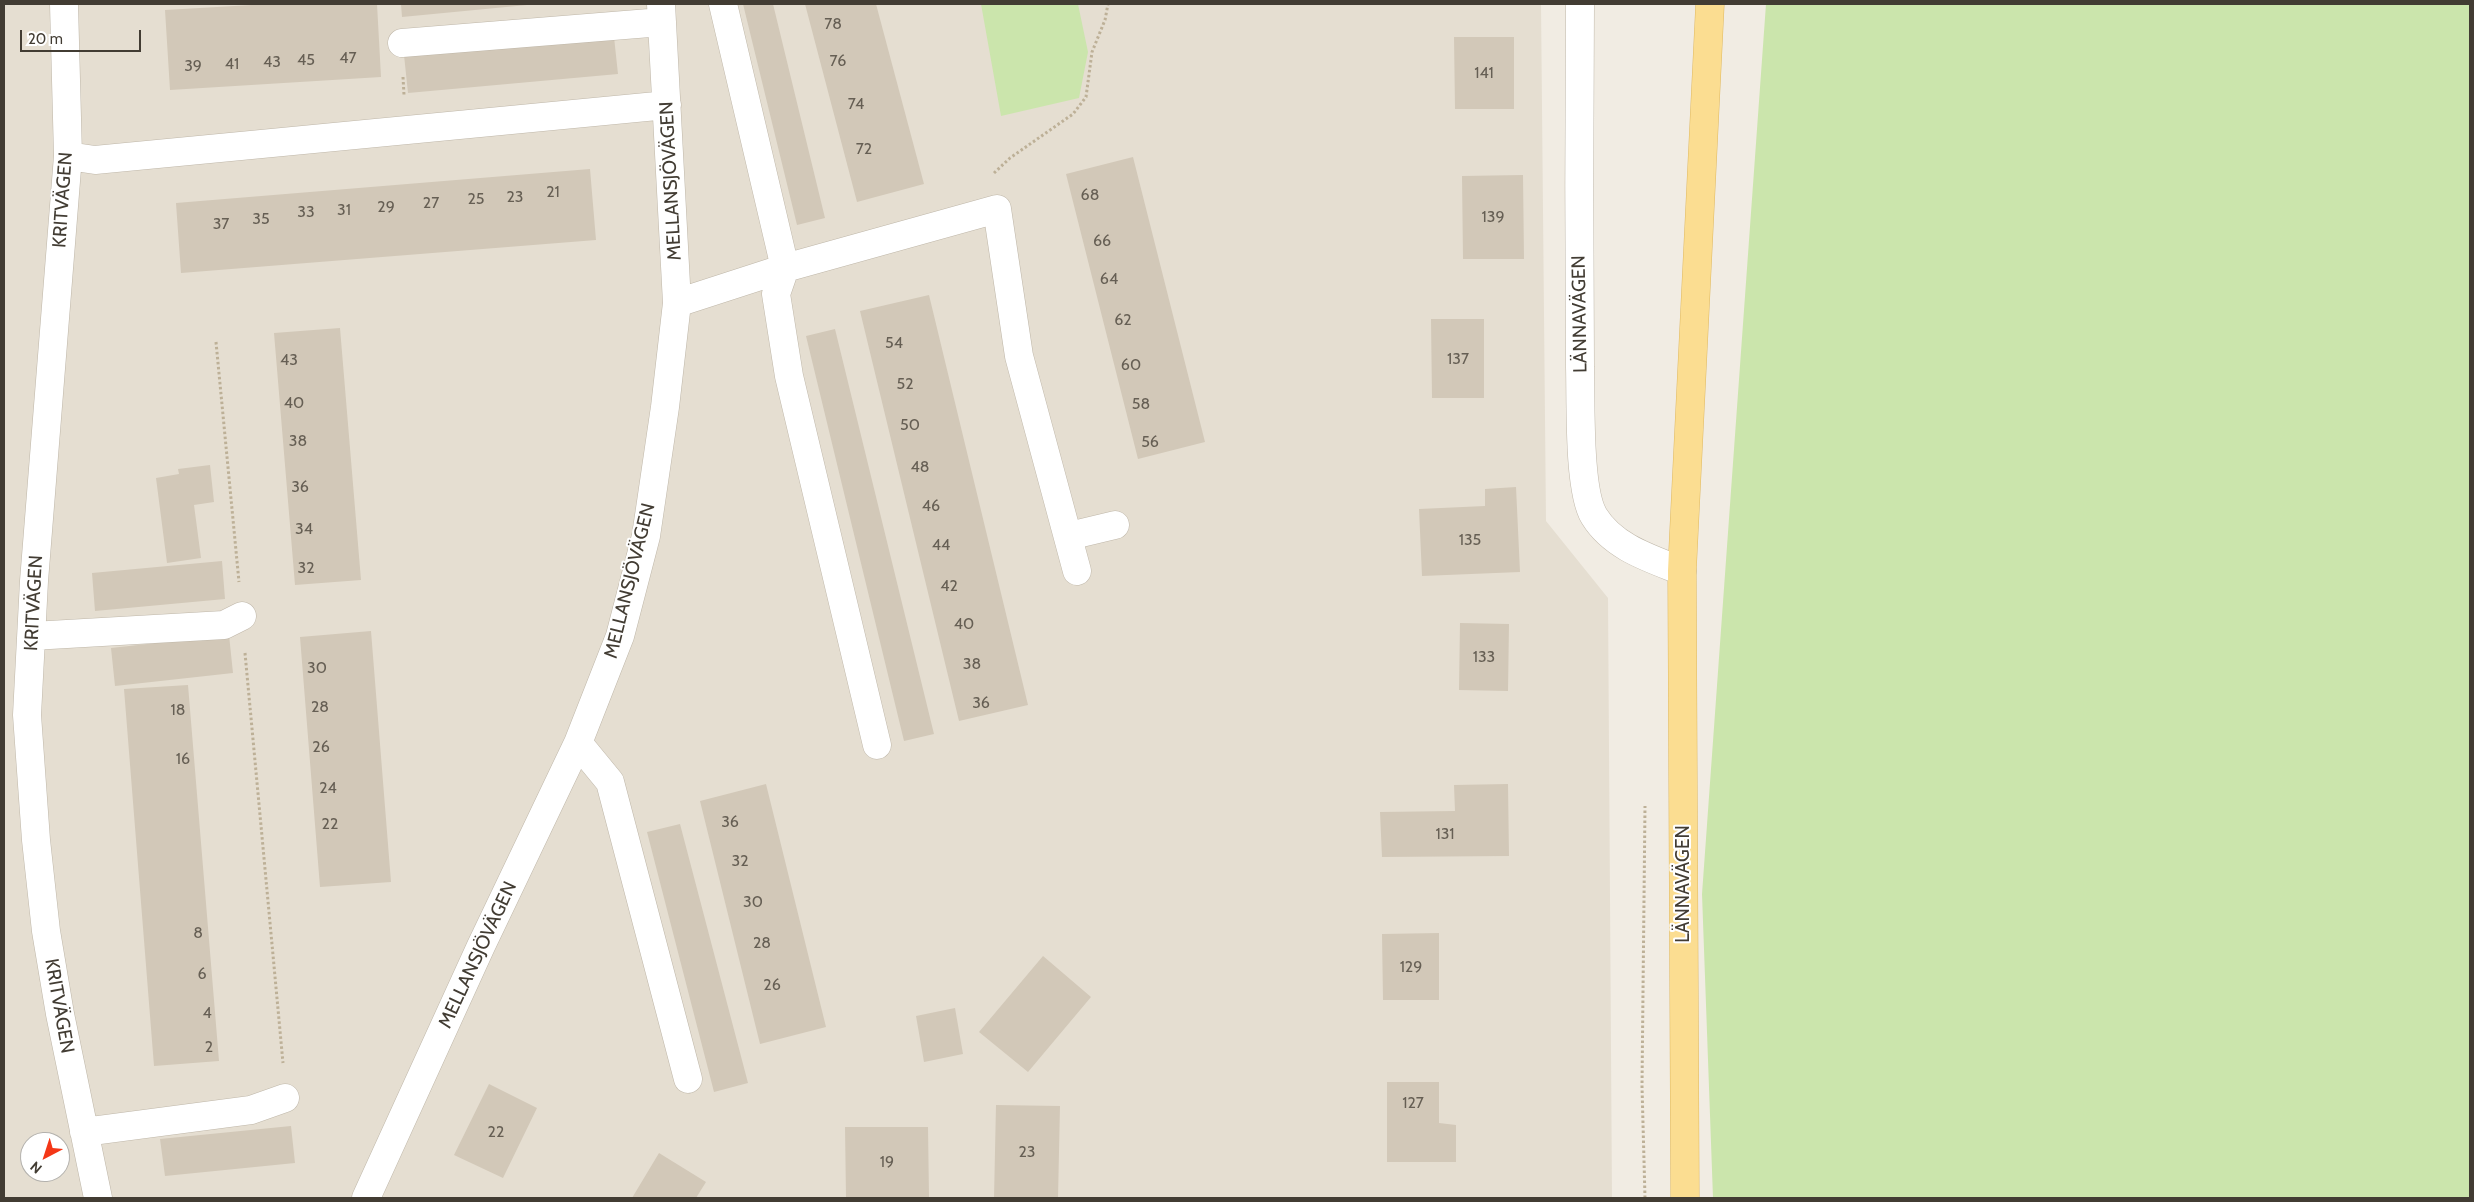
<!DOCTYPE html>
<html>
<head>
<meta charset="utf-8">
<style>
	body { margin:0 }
	#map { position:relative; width:2474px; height:1202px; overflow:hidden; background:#f1ece3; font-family:Cabin,sans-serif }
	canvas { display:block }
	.frame { position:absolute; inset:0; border:5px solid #423c33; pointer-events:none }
	.north { position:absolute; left:20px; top:1132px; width:50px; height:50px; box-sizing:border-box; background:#fff; border:1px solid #b3b1ad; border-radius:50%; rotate:220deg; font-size:14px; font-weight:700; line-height:20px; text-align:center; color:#423c33 }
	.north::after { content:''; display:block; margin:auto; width:18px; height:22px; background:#f43717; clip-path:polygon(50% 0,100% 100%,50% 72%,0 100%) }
	.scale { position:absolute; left:20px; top:30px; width:121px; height:22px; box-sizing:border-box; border:2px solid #423c33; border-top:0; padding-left:6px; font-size:15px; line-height:18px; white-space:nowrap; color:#423c33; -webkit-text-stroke:4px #fff; paint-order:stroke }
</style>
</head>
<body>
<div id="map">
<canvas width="2474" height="1202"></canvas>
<div class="frame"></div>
<div class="north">N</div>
<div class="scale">20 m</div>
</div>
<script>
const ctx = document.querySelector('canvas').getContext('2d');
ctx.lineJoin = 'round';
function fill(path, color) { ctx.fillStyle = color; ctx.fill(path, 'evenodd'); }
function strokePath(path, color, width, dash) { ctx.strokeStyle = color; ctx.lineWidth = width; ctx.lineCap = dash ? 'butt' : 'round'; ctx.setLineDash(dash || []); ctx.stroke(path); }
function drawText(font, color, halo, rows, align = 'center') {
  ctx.font = font + ' Cabin,sans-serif'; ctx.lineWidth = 4; ctx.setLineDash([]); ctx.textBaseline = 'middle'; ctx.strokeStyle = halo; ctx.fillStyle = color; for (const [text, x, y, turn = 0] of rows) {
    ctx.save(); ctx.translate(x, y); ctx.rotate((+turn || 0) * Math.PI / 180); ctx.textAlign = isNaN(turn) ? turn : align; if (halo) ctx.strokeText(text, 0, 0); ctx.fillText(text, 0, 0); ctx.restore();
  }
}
fill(new Path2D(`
	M4 4H1541L1546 521 1608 598 1612 1198H4ZM30 1142H60V1172H30Z`), '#e5ded1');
fill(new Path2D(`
	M981 4H1078L1088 52 1079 98 1001 116Z
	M1766 4H2470V1198H1713L1702 894Z`), '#cbe5ac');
fill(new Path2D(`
	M269 4H377L381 77 170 90 165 10Z
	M401 4H527V5L402 17Z
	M743 4H773L825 218 797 225Z
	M805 4H876L924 184 857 202Z
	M614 37 618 74 408 93 404 55Z
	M1454 37H1514V109H1455Z
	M1133 157 1205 442 1138 459 1066 174Z
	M590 169 596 240 181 273 176 203Z
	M1523 175 1524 259H1463L1462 176Z
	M929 295 1028 705 959 721 860 311Z
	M1431 319H1484V398H1432Z
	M340 328 361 580 295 585 274 333Z
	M835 329 934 734 904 741 806 336Z
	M210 465 214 502 194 505 201 558 167 563 156 478 179 474 178 469Z
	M1516 487 1520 572 1422 576 1419 509 1485 506V489Z
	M222 561 225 599 95 611 92 573Z
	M1460 623 1509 624 1508 691 1459 690Z
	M371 631 391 882 320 887 300 637Z
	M229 635 233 673 115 686 111 648Z
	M188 685 219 1061 154 1066 124 689Z
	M766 784 826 1027 760 1044 700 801Z
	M1508 784 1509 856 1382 857 1380 812 1455 811 1454 785Z
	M680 824 748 1083 714 1092 647 832Z
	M1439 933V1000H1383L1382 934Z
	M1043 956 1091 997 1028 1072 979 1032Z
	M955 1008 963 1054 924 1062 916 1016Z
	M1387 1082H1439V1123L1456 1125V1162H1387Z
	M489 1084 537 1108 503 1178 454 1155Z
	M996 1105 1060 1106 1058 1198H994Z
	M291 1126 295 1163 165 1176 160 1139Z
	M845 1127H928L929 1197H846Z
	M659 1153 706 1182 696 1198H632Z`), '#d2c8b8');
const minor = new Path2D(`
	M64 4 68 156 34 581 27 715 36 840 46 931 60 1014 98 1198
	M723 4 785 268 776 294 789 376 877 745
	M1580 4C1579 125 1579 246 1580 367 1581 400 1578 490 1594 516 1613 547 1649 558 1682 571
	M402 43 662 22
	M68 156 95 160 667 105
	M677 303 785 268 997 209 1019 356 1077 571
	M1069 536 1115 525
	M32 636 224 625 242 616
	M578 743 610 782 688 1079
	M84 1132 251 1110 285 1098
	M366 1198 481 946 578 743 620 636 646 536 665 407 677 303 661 4`);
const major = new Path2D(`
	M1685 1198 1682 571 1710 4`);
strokePath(minor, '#bfb7a9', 29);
strokePath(major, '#dfb962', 29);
strokePath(new Path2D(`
	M403 77 404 95
	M994 173 1010 158 1073 114 1086 97 1092 52 1105 20 1108 4
	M216 342 239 582
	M245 653 283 1063
	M1645 1198 1642 1086 1645 806`), '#bdb097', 3, [2.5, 2.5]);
strokePath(minor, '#fff', 28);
strokePath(major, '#fbdd91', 28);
drawText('16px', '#665f54', null, [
	["78",833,24],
	["47",348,58],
	["45",306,60],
	["76",838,61],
	["43",272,62],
	["41",232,64],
	["39",193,66],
	["141",1484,73],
	["74",856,104],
	["72",864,149],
	["21",553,192],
	["68",1090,195],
	["23",515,197],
	["25",476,199],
	["27",431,203],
	["29",386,207],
	["31",344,210],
	["33",306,212],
	["139",1493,217],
	["35",261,219],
	["37",221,224],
	["66",1102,241],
	["64",1109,279],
	["62",1123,320],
	["54",894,343],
	["137",1458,359],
	["43",289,360],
	["60",1131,365],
	["52",905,384],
	["40",294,403],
	["58",1141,404],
	["50",910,425],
	["38",298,441],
	["56",1150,442],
	["48",920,467],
	["36",300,487],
	["46",931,506],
	["34",304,529],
	["135",1470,540],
	["44",941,545],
	["32",306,568],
	["42",949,586],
	["40",964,624],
	["133",1484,657],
	["38",972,664],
	["30",317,668],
	["36",981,703],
	["28",320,707],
	["18",178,710],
	["26",321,747],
	["16",183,759],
	["24",328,788],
	["36",730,822],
	["22",330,824],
	["131",1445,834],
	["32",740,861],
	["30",753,902],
	["8",198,933],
	["28",762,943],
	["129",1411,967],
	["6",202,974],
	["26",772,985],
	["4",207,1013],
	["2",209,1047],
	["127",1413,1103],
	["22",496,1132],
	["23",1027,1152],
	["19",887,1162]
]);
drawText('19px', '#423c33', '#fff', [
	["MELLANSJÖVÄGEN",671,181,-93],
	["KRITVÄGEN",63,200,-86],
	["LÄNNAVÄGEN",1580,314,-91],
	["MELLANSJÖVÄGEN",630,581,-76],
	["KRITVÄGEN",34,603,-87],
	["LÄNNAVÄGEN",1683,884,-90],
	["MELLANSJÖVÄGEN",478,955,-65],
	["KRITVÄGEN",59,1006,80]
]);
</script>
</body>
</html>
